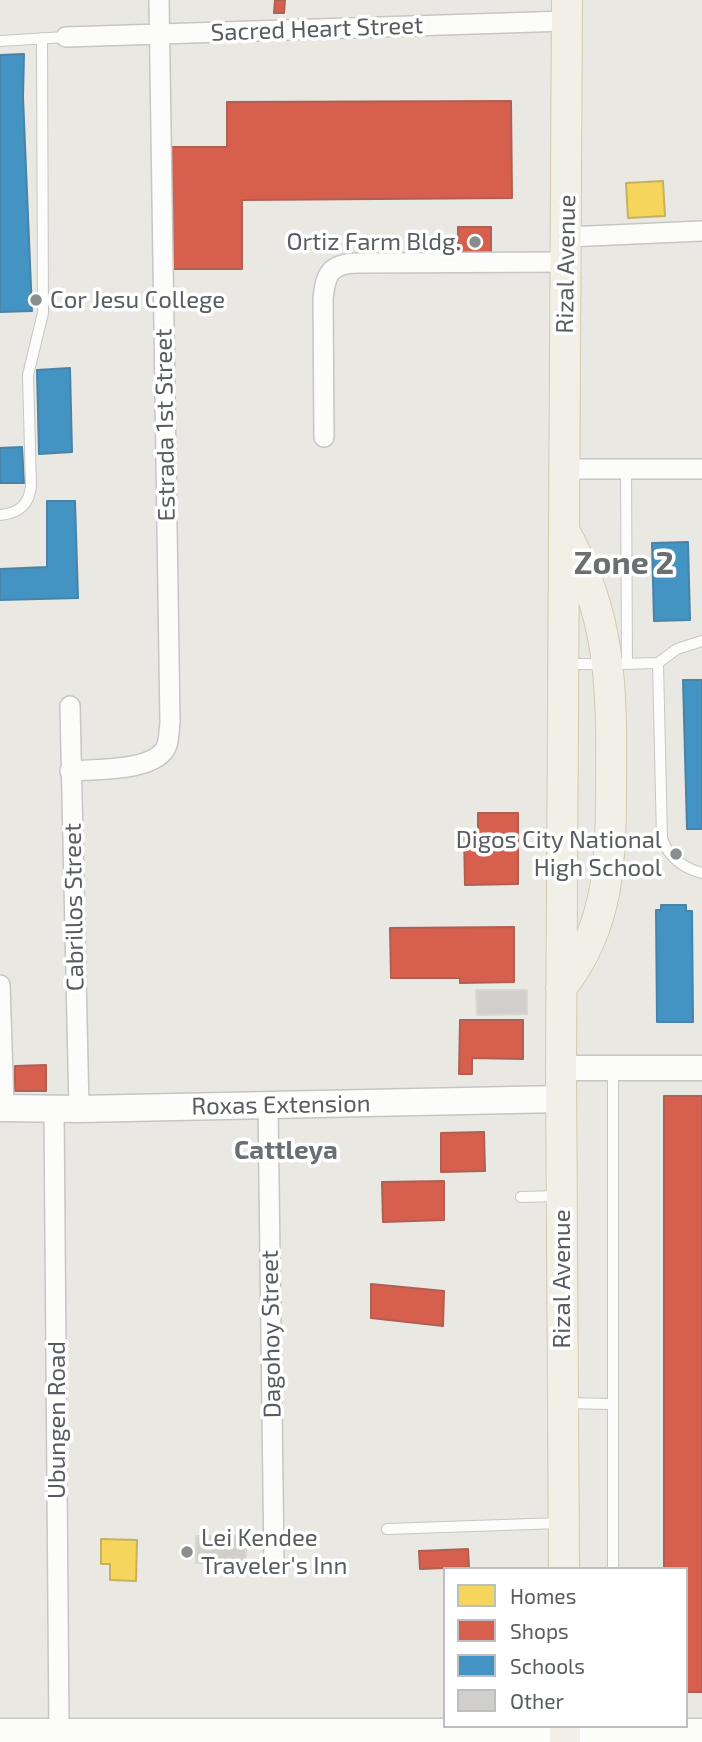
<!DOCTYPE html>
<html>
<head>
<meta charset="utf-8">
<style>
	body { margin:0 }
	#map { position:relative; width:702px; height:1742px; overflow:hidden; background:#e9e8e3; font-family:"Exo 2",sans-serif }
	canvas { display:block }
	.legend { position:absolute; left:443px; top:1567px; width:245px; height:161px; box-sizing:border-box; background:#fff; border:2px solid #bdbec0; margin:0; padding:9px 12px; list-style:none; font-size:21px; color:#595d61 }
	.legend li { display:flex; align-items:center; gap:14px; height:35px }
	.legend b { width:35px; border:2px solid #bdbec0 }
</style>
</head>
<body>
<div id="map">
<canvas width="702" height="1742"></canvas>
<ul class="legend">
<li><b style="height:19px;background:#f6d55c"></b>Homes</li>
<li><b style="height:19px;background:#d6604d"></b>Shops</li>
<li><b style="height:19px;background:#4393c3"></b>Schools</li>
<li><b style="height:19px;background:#d0cfcc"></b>Other</li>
</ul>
</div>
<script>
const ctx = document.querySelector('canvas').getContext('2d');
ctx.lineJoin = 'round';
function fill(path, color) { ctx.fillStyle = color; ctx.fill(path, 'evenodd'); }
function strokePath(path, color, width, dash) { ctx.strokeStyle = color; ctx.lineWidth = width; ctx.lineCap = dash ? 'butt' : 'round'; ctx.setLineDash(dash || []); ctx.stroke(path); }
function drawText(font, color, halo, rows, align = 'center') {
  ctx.font = font + ' "Exo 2",sans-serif'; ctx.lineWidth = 7; ctx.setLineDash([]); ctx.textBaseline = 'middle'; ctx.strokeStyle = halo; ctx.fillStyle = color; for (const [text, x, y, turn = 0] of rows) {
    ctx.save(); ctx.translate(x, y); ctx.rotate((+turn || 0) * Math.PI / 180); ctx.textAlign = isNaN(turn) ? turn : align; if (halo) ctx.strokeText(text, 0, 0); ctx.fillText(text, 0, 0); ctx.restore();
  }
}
const homes = new Path2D(`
	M663 181 665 216 628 218 626 183Z
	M101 1539 137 1540 136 1581 110 1580V1564H101Z`);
fill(homes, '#f6d55c');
strokePath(homes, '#c7b15e', 2);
const shops = new Path2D(`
	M275 0H285L284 13H274Z
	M511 101 512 198 242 200V269H169L168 147H227V102Z
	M458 227H491V257L458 258Z
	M478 813H518V884L465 885 464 833H478Z
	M514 927V982L460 983V978H391L390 928Z
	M460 1020H523V1059L472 1058V1074H459Z
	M46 1065V1091H15V1066Z
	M664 1096H702V1692H686V1569H664Z
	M484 1132 485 1171 441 1172V1133Z
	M444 1181V1220L383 1222 382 1182Z
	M371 1284 444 1291 443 1326 371 1318Z
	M468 1549 469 1567 420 1569 419 1551Z`);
fill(shops, '#d6604d');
strokePath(shops, '#b05f53', 2);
const schools = new Path2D(`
	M24 54 23 97 32 311 0 312V55Z
	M70 368 72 452 39 454 37 370Z
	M22 447 24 483H0V448Z
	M47 501H75L78 598 0 600V569L47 567Z
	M688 542 690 620 654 621 652 543Z
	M683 680H702V829H687Z
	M661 905H686V911H692L693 1022H657L656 910H661Z`);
fill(schools, '#4393c3');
strokePath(schools, '#4a83a6', 2);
const building = new Path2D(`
	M476 990H527V1014L477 1015Z
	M246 1535V1563H196V1536Z`);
fill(building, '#d0cfcc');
strokePath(building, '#d8d7d2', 2);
const service = new Path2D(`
	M0 41 66 37
	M626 469 627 664
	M0 515C19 513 29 505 31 486L28 375 43 313 42 38
	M658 663 662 839C669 857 683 868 702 873
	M565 664H603
	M621 664 658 663 677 649 702 641
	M613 1069V1569
	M521 1197 559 1196
	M564 1403 613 1404
	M387 1529 560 1523`);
const minor = new Path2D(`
	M66 37 567 21
	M567 237 702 231
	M324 437 323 298C326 273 330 264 357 263L566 262
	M563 469H702
	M70 706 79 1109
	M70 771C94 769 158 772 167 745 169 739 169 730 170 723L159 0
	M0 985 4 1108
	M268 1105 274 1563
	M54 1108 59 1731`);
const tertiary = new Path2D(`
	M561 1068H702
	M0 1731H702`);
const secondary = new Path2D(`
	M0 1108 79 1109 561 1099`);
const primary = new Path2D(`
	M561 988C611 926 611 856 611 780 612 687 611 616 565 532
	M564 1569 561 1068 567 0
	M565 1742V1726`);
strokePath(service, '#c6c6c5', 12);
strokePath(minor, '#c6c6c5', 22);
strokePath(tertiary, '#c6c6c5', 27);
strokePath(secondary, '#c5c5c3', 29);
strokePath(primary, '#d1c9b1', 32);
strokePath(service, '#fcfcfb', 10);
strokePath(minor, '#fcfcfb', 19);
strokePath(tertiary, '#fcfcfb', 24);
strokePath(secondary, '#fcfcfb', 26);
strokePath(primary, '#f2f0e6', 30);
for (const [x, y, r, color] of [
	[475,242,7,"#8b8e8e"],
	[36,300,7,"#8b8e8e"],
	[676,854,7,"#8b8e8e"],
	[187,1552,7,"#8b8e8e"]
]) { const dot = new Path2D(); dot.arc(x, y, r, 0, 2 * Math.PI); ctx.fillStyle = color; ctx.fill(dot); strokePath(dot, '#fff', 2.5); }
drawText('24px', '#595d61', '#fff', [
	["Sacred Heart Street",317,29,-2],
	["Rizal Avenue",566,264,-89],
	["Estrada 1st Street",165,425,-91],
	["Cabrillos Street",74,907,-91],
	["Roxas Extension",281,1105,-1],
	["Rizal Avenue",562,1279,-90],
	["Dagohoy Street",271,1334,-91],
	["Ubungen Road",57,1420,-90]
]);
drawText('24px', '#595d61', '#fff', [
	["Ortiz Farm Bldg.",461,242],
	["Cor Jesu College",50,300,"left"],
	["Digos City National",662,840],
	["High School",662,868],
	["Lei Kendee",201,1538,"left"],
	["Traveler's Inn",201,1566,"left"]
], 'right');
drawText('bold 26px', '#6a6f73', '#fff', [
	["Cattleya",286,1150]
]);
drawText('bold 32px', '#6a6f73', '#fff', [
	["Zone 2",624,563]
]);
</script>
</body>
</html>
